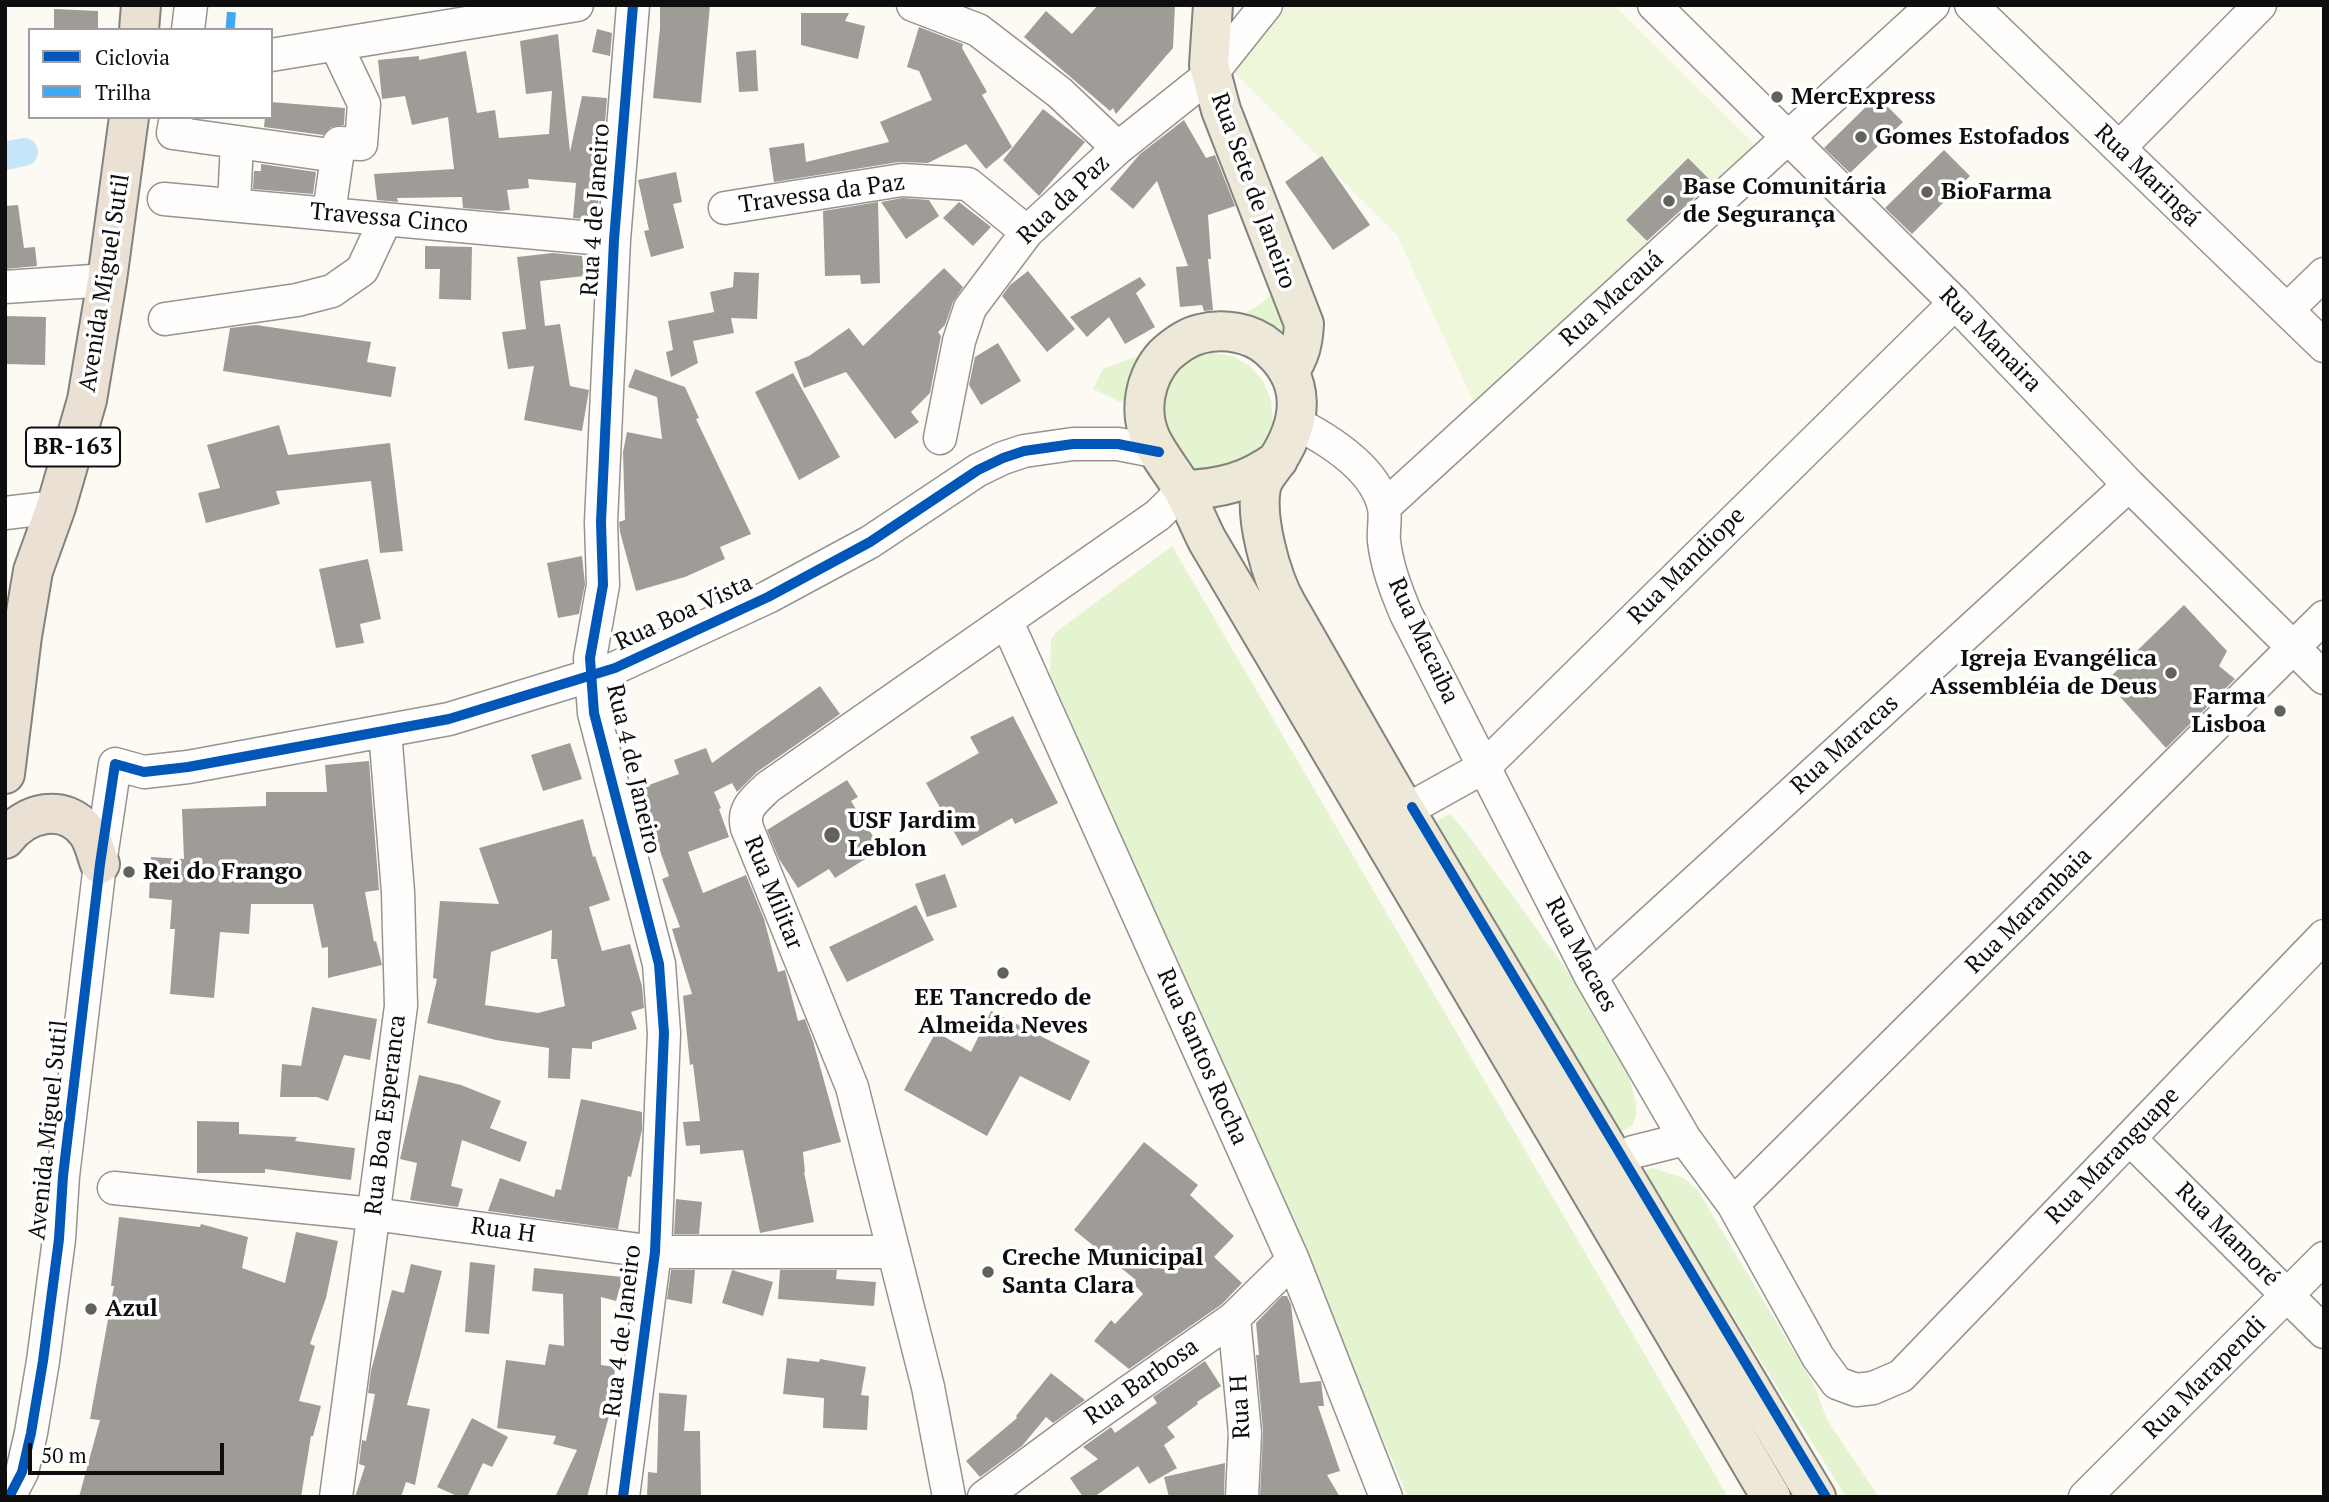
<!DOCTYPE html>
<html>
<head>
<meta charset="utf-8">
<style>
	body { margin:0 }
	#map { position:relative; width:2329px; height:1502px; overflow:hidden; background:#fcfaf2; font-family:"PT Serif",serif }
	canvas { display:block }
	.frame { position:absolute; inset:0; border:7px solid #0e0e0e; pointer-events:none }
	.legend { position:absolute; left:28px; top:28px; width:245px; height:91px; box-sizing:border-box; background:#fff; border:2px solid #9f9f9f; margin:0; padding:9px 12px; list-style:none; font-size:21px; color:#0e0e0e }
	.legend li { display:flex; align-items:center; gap:14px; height:35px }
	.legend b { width:35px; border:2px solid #9f9f9f }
	.scale { position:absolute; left:28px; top:1443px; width:196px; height:32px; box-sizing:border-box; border:4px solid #0e0e0e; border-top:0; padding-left:9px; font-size:21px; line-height:24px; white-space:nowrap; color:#0e0e0e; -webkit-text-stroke:5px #fff; paint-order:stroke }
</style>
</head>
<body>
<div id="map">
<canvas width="2329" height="1502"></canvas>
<div class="frame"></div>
<ul class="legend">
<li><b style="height:9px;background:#0057b8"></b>Ciclovia</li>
<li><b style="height:9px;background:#3fa9f5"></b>Trilha</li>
</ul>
<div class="scale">50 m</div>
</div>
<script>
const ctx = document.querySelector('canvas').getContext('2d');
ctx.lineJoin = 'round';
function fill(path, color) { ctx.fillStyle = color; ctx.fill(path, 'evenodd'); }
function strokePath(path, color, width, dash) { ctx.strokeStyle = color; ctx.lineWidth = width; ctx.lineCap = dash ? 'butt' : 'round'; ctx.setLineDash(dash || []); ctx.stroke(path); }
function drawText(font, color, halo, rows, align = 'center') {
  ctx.font = font + ' "PT Serif",serif'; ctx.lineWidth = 7; ctx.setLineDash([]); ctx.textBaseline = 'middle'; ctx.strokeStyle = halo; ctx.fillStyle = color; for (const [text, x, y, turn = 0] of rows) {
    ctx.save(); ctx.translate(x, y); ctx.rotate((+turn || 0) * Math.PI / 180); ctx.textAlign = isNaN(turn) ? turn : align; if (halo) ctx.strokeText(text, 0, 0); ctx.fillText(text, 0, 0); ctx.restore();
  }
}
fill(new Path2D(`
	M1275 289 1294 339 1230 319C1248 312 1263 305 1275 289Z
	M1212 353 1232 356 1250 366 1263 381 1271 400 1273 421 1268 440 1256 457 1220 476 1181 468 1151 398 1191 355Z
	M1140 355 1143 363 1128 396 1120 402 1093 389 1103 369Z
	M1172 546 1728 1497H1408L1050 674 1051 640 1056 632Z
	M1450 814 1465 831 1574 980 1628 1073 1636 1103V1116L1632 1126 1618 1133 1435 822Z
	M1653 1168 1683 1178 1697 1189 1815 1387 1827 1420 1879 1497H1846L1646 1177 1647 1170Z`), '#e4f3d0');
fill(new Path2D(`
	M1281 5H1614L1752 142 1755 149 1718 188 1687 158 1626 220 1650 244 1478 412 1397 235 1229 67Z`), '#eff7da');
strokePath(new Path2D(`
	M5 156 24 152`), '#c5e6f9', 28);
fill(new Path2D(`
	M660 5H710L701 103 653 98 660 28Z
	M1098 5H1175L1173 48 1116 114 1113 108 1110 111 1024 37 1046 11 1072 34Z
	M54 9 98 11V30H54Z
	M801 13H849L845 21 865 26 858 59 801 45Z
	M919 27 963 44 962 48 987 92 982 95 1012 147 986 169 966 144 928 163 899 162 774 182 769 148 804 143 806 162 889 142 880 122 932 100 919 71 907 67Z
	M597 29 612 33 610 56 592 52Z
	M558 34 570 152 582 96 607 98 597 220 573 218 576 183 528 179 529 188 507 190 510 210 499 211 463 208 462 197 397 198 398 202 377 200 374 174 454 169 448 117 412 125 405 96 382 99 378 60 419 56V60L466 51 477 113 495 110 499 138 549 134 552 91 526 94 520 41Z
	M756 50 758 91 739 92 736 52Z
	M1877 96 1903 122 1850 173 1824 148Z
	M271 102 345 108 344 125 331 127 323 135 264 127 265 117H271Z
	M1043 109 1085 142 1039 196 1003 160Z
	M1184 120 1206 158 1215 155 1235 206 1208 215 1211 259H1208L1213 310 1204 311 1202 305 1180 307 1176 267 1188 266 1157 181 1133 209 1110 189 1140 154Z
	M1944 150 1970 176 1912 234 1885 208Z
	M1322 156 1370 225 1333 250 1285 182Z
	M1688 158 1712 182 1647 241 1626 220Z
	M261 164 316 172 313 194 253 189 254 171H261Z
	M676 172 682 202 673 204 684 248 651 257 644 231 649 230 638 180Z
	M903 198 929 200 939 216 906 239 881 202Z
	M878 202 880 283 861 284 860 275 825 276 823 211Z
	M959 202 991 227 973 246 943 218Z
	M18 205 24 248 35 247 37 266 5 269V206Z
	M425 246 472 247 471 300 439 299 440 269H425Z
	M553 253 582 256 584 276 540 281 545 326 560 324 570 386 589 390 582 431 524 420 534 366 508 369 502 332 526 329 517 257Z
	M944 268 963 287 953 302 945 325 938 332 941 336 930 393 911 412 919 422 895 439 846 372 804 388 794 362 809 356 849 328 863 346Z
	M1028 271 1075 329 1047 352 1002 296 1010 285Z
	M734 272 759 273 757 319 731 318 734 333 693 341 698 363 671 377 666 352 673 350 668 321 714 312 710 292 733 287Z
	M1140 277 1146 285 1136 293 1155 327 1125 344 1109 317 1087 337 1070 317Z
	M5 316 46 317 45 365 5 364Z
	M256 325 371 342 367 362 396 367 391 397 223 371 230 328Z
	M998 343 1021 381 981 405 969 385 975 357Z
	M635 369 685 387 699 418 696 419 751 534 720 547 725 559 685 577 636 591 620 532 619 522 625 520 623 452 627 432 662 439 657 397 628 387Z
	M793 373 840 457 799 480 755 392Z
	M279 425 288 455 390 443 403 551 380 553 371 481 276 491 280 504 206 523 198 493 220 488 207 445Z
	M582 556 585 584 579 614 558 618 547 563Z
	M368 559 381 619 360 624 364 643 336 648 319 569Z
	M2184 605 2227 651 2219 666 2235 679 2166 748 2106 681Z
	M820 686 840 714 757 772 737 792 732 783 714 792 721 808 719 809 729 837 688 852 703 893 746 875 764 919 778 972 785 970 798 1021 805 1019 813 1041 841 1142 803 1152 805 1172H804L814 1222 760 1233 743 1150 700 1154V1145L686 1146 683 1122 700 1121 693 1064 690 1065 683 996 692 994 672 929 680 927 662 879 669 876 638 789 679 774 674 760 706 748 712 763Z
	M1013 716 1058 803 1015 824 1012 818 962 846 926 783 979 753 970 737Z
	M570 743 582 779 543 791 531 755Z
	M369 761 379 890 365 892 374 942 376 941 382 965 328 978V947L322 948 313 904H251L249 934 220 932 214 998 170 994 175 929H170L172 900 149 898 151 857 184 859 182 809 266 806V792H327L325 765Z
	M847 780 858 797 851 801 881 849 835 878 829 869 798 888 779 859 767 830Z
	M583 819 593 857 595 856 610 900 589 907 602 951 630 944 642 986 644 1008 631 1012 637 1029 592 1042V1049L572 1048 570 1079 548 1078 549 1048 496 1040 427 1023 437 979 433 978 440 901 499 904 479 848ZM552 930 551 959H557L565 1006 538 1013 485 1005 491 952Z
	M945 874 957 907 927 917 915 884Z
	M916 905 934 940 847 982 829 947Z
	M312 1007 377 1019 370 1060 344 1055 328 1101 317 1097H280L282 1064 301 1066Z
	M991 1011 1090 1061 1070 1101 1020 1076 987 1136 904 1090 936 1032 971 1052Z
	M419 1075 461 1085 501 1101 490 1128 527 1142 520 1162 462 1140 451 1186 463 1189 458 1207 410 1200 417 1163 400 1159Z
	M581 1099 642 1112V1130L631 1177 628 1176 618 1229 488 1211 500 1178 554 1197 556 1189 561 1190Z
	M197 1121 239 1122V1134L297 1137 295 1141 355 1148 351 1180 265 1169V1173H197Z
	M1144 1142 1198 1185 1190 1195 1234 1236 1214 1257 1242 1283 1222 1304 1129 1369 1094 1341 1111 1320 1115 1324 1143 1294 1133 1283 1136 1280 1074 1230Z
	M676 1199 702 1202 699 1234H674Z
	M119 1217 200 1227 201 1224 248 1237 242 1268 285 1283 296 1232 338 1241 326 1298 310 1344 315 1346 299 1401 321 1406 313 1436H311L301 1497H79L100 1420 90 1419 114 1286H111Z
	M470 1262 495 1265 489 1334 465 1332Z
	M411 1264 442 1271 407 1405 430 1409 415 1485 406 1482 401 1497H355L365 1466 359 1464 362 1440 366 1441 375 1394 368 1393 371 1371 392 1290 404 1293Z
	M534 1268 623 1277 616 1301 601 1297V1365L615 1367 612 1405 587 1497H555L577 1450 553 1444 556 1436 497 1428 506 1360 545 1365 549 1344 564 1346 563 1294 532 1291Z
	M671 1270H695L692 1304 667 1299Z
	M732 1270 773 1282 763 1316 722 1303Z
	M780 1270H837L836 1279 876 1282 874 1306 778 1299Z
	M1282 1296H1287L1291 1305 1300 1383 1321 1381 1324 1406H1318L1340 1471 1327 1475 1340 1497H1260L1263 1431 1256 1355H1259L1256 1323Z
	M787 1358 819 1362 820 1359 866 1367 861 1395 869 1396 867 1430 823 1428 824 1398 783 1394Z
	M1205 1361 1221 1386 1197 1402 1198 1404 1167 1427 1175 1437 1164 1445 1177 1468 1149 1484 1138 1466 1094 1497H1083L1070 1478 1098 1459 1083 1447 1111 1427 1115 1433 1157 1403 1153 1397Z
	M1051 1373 1085 1400 1053 1423 1046 1417 1022 1446 980 1477 966 1461 1017 1418 1016 1416Z
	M659 1393 687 1395 684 1431H700L701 1497H647L648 1472 657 1473Z
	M472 1418 508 1437 492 1467 483 1463 467 1497H459L437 1487Z
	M1225 1463 1224 1497H1169L1164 1477Z`), '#9f9c98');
const minor = new Path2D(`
	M913 5 978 30 1060 93 1118 148
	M1654 5 1955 303 2129 485 2324 678
	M1971 5 2324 346
	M188 30 191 5
	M271 55 577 5
	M176 117 173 133 337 156
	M2119 148 2260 5
	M164 199 614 240
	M234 205 237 142
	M725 208 902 180 968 184 1027 232
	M329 213 339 143 361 144 364 104 336 45
	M5 287 107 280
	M2287 310 2324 274
	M165 319 297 300 332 291 362 270 386 219
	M1296 423C1329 440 1376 469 1384 508 1386 518 1383 530 1384 541 1387 567 1396 590 1406 614L1591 977 1685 1139
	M940 438 959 341 970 308 1027 232 1118 148 1211 74 1266 5
	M1384 507 1933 5
	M5 513 56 507
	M1007 622 1293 1260 1386 1497
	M1405 811 1484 767 1955 303
	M1591 977 2129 485
	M2130 1139 2324 1332
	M1616 1160 1633 1152 1685 1139 1733 1204 1818 1357 1837 1383 1856 1390 1873 1388 1901 1376 2324 936
	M114 1188 373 1214 655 1252H894
	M1733 1204 2324 617
	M1234 1318 1245 1433 1242 1497
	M9 1497 22 1472 31 1433 43 1361 59 1239 63 1176 100 864 115 764 144 772 188 767 449 719 615 668 768 597 870 542 978 470 1003 458 1024 451 1073 444H1118L1159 452
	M336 1497 401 1006 398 892 385 731
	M623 1497 655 1252 664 1033 659 964 594 713 590 658 603 585 601 522 614 240 633 5
	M949 1497 928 1387 852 1087 747 828C742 808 755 800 768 787L1158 515 1183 490
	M984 1497 1077 1428 1234 1318 1293 1260
	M2085 1497 2324 1258`);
const major = new Path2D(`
	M1213 5 1209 65 1221 110 1304 324C1303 343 1300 356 1289 372
	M1183 490C1220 489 1248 482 1278 460
	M1771 1497 1207 540C1198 522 1191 504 1182 488 1172 471 1159 456 1151 439 1138 411 1145 377 1165 355 1175 346 1187 337 1200 334 1223 328 1251 332 1269 348 1307 381 1302 421 1278 459 1272 469 1264 475 1261 487 1255 519 1271 577 1287 605 1327 674 1366 744 1406 812 1541 1041 1680 1268 1816 1497`);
const highway = new Path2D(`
	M139 30 141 5
	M5 774 22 636 33 571 56 507 87 400 107 280 129 117
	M5 839C25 812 65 802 87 832 94 841 96 854 100 864`);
strokePath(minor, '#959491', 35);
strokePath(major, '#82827e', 42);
strokePath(highway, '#82827e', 42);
strokePath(minor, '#fffefd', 32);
strokePath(major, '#ede8d8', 38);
strokePath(highway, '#ebe0d4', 38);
strokePath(new Path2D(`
	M230 30 232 5`), '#3fa9f5', 9, [18, 9]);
strokePath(new Path2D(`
	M1412 807 1826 1497
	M9 1497 22 1472 31 1433 43 1361 59 1239 63 1176 100 864 115 764 144 772 188 767 449 719 615 668 768 597 870 542 978 470 1003 458 1024 451 1073 444H1118L1159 452
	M623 1497 655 1252 664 1033 659 964 594 713 590 658 603 585 601 522 614 240 633 5`), '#0057b8', 10);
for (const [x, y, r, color] of [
	[1777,97,7,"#61615e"],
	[1861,137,7,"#61615e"],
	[1927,192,7,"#61615e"],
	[1669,201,7,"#61615e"],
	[2171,673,7,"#61615e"],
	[2280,711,7,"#61615e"],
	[832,835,9,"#61615e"],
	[129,872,7,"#61615e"],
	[1003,973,7,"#61615e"],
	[988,1272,7,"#61615e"],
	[91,1309,7,"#61615e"]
]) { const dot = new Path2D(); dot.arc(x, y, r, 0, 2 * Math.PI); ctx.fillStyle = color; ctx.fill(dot); strokePath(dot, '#fff', 2.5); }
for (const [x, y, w] of [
	[73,447,94]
]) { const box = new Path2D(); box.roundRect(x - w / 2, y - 19.5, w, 39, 5); ctx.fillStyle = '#fff'; ctx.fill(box); strokePath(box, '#0e0e0e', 2); }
drawText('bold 23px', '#0e0e0e', null, [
	["BR-163",73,447]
]);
drawText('bold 24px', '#0e0e0e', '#fff', [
	["MercExpress",1791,97],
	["Gomes Estofados",1875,137],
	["Base Comunitária",1683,187],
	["de Segurança",1683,215],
	["BioFarma",1941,192],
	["Igreja Evangélica",2157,659,"right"],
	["Assembléia de Deus",2157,687,"right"],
	["Farma",2266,697,"right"],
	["Lisboa",2266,725,"right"],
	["USF Jardim",848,821],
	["Leblon",848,849],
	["Rei do Frango",143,872],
	["EE Tancredo de",1003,998,"center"],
	["Almeida Neves",1003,1026,"center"],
	["Creche Municipal",1002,1258],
	["Santa Clara",1002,1286],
	["Azul",105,1309]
], 'left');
drawText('24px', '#0e0e0e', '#fff', [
	["Rua Maringá",2147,176,44],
	["Rua Sete de Janeiro",1253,191,70],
	["Travessa da Paz",822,194,-8],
	["Rua da Paz",1064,200,-44],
	["Rua 4 de Janeiro",596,210,-86],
	["Travessa Cinco",389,219,5],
	["Avenida Miguel Sutil",105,283,-81],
	["Rua Macauá",1612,299,-42],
	["Rua Manaira",1990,340,46],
	["Rua Mandiope",1687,566,-45],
	["Rua Boa Vista",684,613,-25],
	["Rua Macaiba",1423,641,65],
	["Rua Maracas",1845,745,-42],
	["Rua 4 de Janeiro",633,769,77],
	["Rua Militar",773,893,68],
	["Rua Marambaia",2029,911,-45],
	["Rua Macaes",1581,955,62],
	["Rua Santos Rocha",1202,1057,66],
	["Rua Boa Esperanca",386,1115,-83],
	["Avenida Miguel Sutil",49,1130,-84],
	["Rua Maranguape",2113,1156,-46],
	["Rua H",503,1231,8],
	["Rua Mamoré",2227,1235,45],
	["Rua 4 de Janeiro",623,1331,-83],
	["Rua Marapendi",2205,1378,-45],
	["Rua Barbosa",1142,1382,-35],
	["Rua H",1241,1407,-93]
]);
</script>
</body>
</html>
